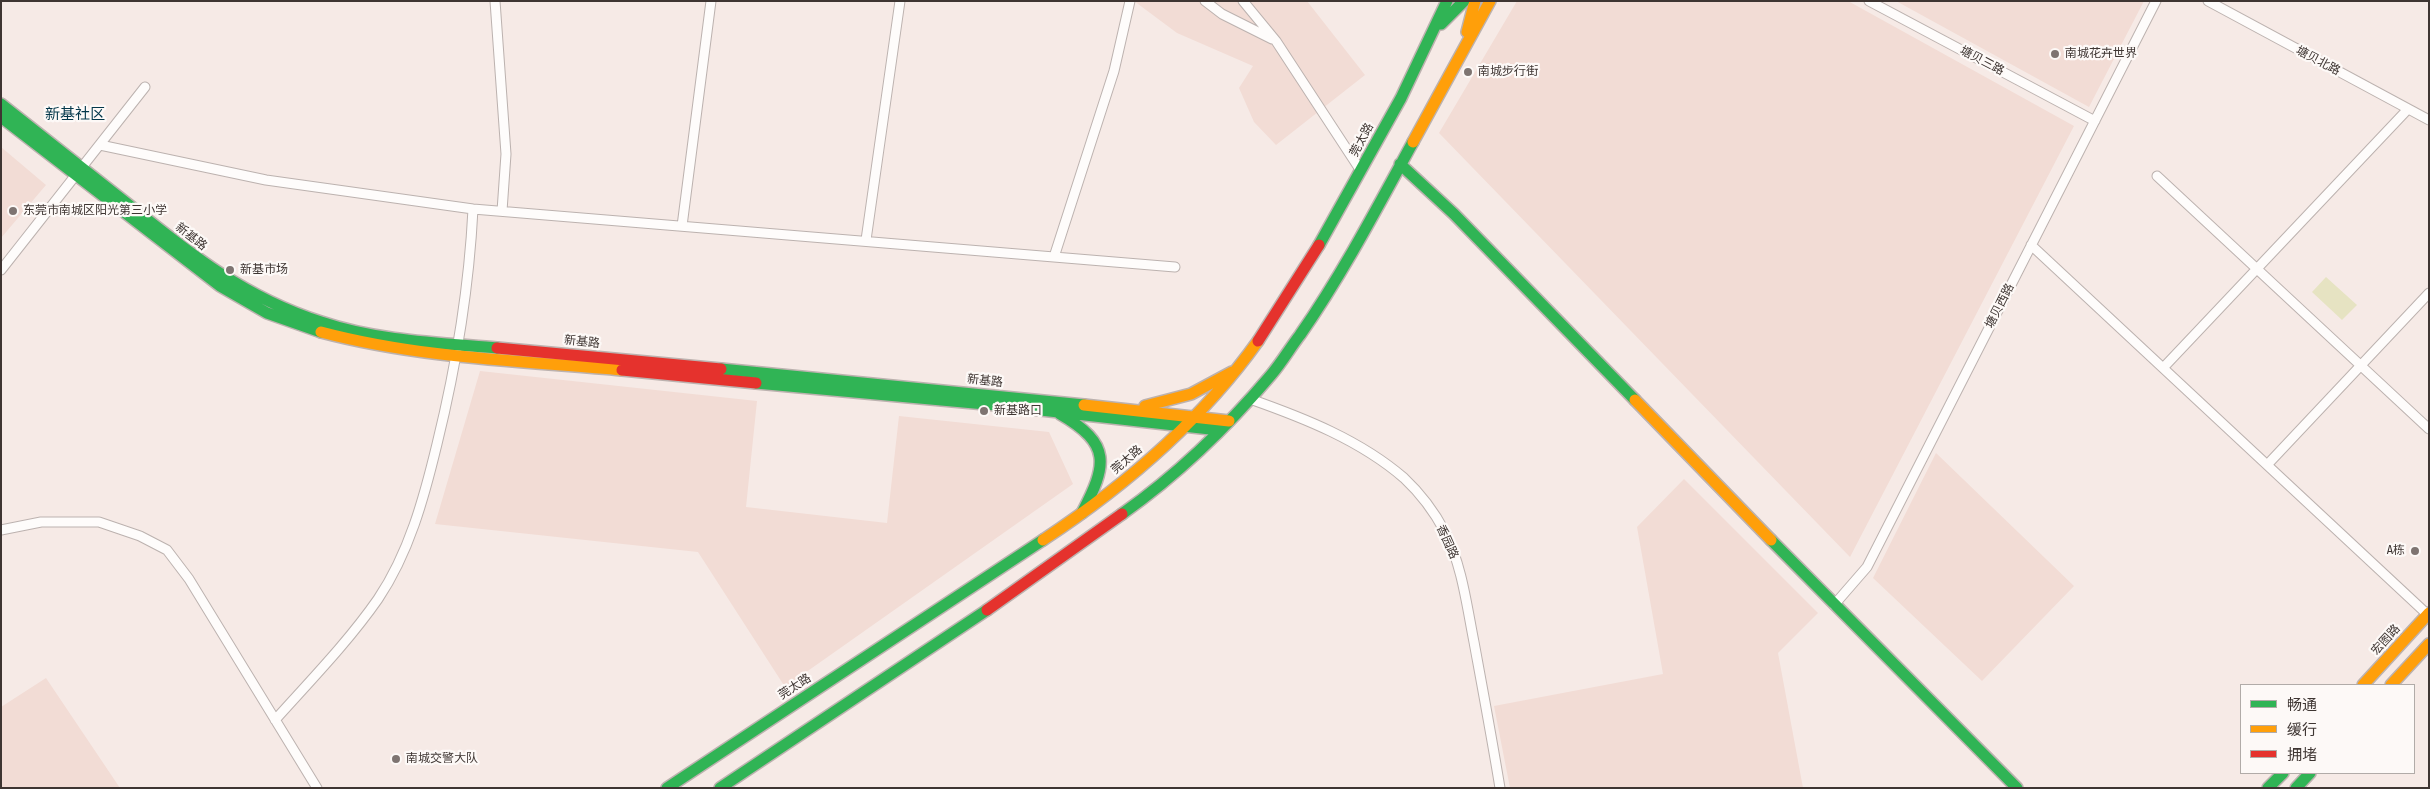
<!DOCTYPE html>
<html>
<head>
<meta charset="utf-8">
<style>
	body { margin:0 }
	#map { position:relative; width:2430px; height:789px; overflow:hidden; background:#f6eae6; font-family:"Fira Sans Condensed","Noto Sans SC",sans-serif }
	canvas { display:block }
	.frame { position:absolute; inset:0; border:2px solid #3e3532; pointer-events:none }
	.legend { position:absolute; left:2240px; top:684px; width:175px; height:90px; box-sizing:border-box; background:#fdf9f7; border:1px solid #b1aba8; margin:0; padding:6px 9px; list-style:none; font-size:15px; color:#3e3532 }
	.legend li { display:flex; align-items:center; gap:10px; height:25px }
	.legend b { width:25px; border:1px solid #b1aba8 }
</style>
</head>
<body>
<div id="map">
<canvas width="2430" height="789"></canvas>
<div class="frame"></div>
<ul class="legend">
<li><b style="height:6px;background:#30b455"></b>畅通</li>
<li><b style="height:6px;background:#ff9f0a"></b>缓行</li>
<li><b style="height:6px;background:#e5322d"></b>拥堵</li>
</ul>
</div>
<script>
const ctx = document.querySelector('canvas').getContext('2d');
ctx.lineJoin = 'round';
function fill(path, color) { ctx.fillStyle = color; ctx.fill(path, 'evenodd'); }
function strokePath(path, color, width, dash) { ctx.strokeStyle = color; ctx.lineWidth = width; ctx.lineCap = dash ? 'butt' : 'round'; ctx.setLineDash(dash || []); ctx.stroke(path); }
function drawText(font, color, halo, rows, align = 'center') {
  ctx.font = font + ' "Fira Sans Condensed","Noto Sans SC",sans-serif'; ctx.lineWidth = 4.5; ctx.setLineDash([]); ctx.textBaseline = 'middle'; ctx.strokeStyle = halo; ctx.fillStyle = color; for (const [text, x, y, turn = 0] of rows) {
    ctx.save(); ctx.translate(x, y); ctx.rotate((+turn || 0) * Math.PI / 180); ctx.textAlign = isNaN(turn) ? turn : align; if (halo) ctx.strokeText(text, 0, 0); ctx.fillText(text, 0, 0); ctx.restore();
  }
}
fill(new Path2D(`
	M1134 1H1307L1365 75 1276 145 1254 122 1239 88 1253 66 1177 33Z
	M1517 1H1848L2074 126 1850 557 1439 133Z
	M1896 1H2144L2089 107Z
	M1 147 46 185 1 238Z
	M480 371 757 401 746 507 887 523 899 416 1049 432 1073 484 785 687 698 552 435 524Z
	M1936 453 2074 586 1982 681 1873 578Z
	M1684 479 1818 613 1778 653 1803 788H1510L1494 706 1663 674 1637 527Z
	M46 678 120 788H1V707Z`), '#f2dcd5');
fill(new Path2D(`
	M2326 277 2357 305 2342 320 2312 292Z`), '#e6e3c2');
const street = new Path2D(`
	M495 1 506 154 502 211
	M1205 1 1222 14 1272 39
	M1243 1 1276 41 1361 171
	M1869 1 2095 121
	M2208 1 2429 120
	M100 145 266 180 473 209 1175 267
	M2157 176 2429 429
	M682 226 711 1
	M866 240 900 1
	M2031 245 2427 614
	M1054 257 1114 71 1130 1
	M1 270 145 87
	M2163 368 2408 109
	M1250 399C1304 418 1360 440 1404 478 1420 493 1435 513 1445 532 1462 565 1467 607 1474 642 1483 691 1492 739 1500 788
	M2267 465 2429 293
	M1 530 41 522H99L140 536 167 550 189 579 317 788
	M1834 605 1867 567 2156 1
	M275 720C310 681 348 642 378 599 409 553 424 498 437 444 456 367 469 289 473 209`);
const fast = new Path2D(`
	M1441 24 1464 1
	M1 104C44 138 86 171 129 205 190 254 245 298 321 322 377 341 438 343 497 348
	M1 117 220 286 267 313 321 332
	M1400 164 1454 214 1635 400
	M1319 245 1401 98 1447 1
	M721 369 1084 405
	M756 383 996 405 1219 430
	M1060 414C1112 444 1107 465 1082 513
	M1122 514C1177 475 1228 426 1271 375 1282 362 1290 348 1300 335 1343 273 1377 208 1413 142
	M1771 540 2017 788
	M667 788 1043 540
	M720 788 987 610
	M2268 788 2283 773
	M2296 788 2310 773`);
const slow = new Path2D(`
	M1467 32 1475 1
	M1413 142 1490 1
	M321 332C419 358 522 361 622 370
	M1635 400 1771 540
	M1084 405 1229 421
	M1145 406 1191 394 1232 372
	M1043 540C1125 486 1201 421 1258 341
	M2363 685 2429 613
	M2391 685 2429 644`);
const jam = new Path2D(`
	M1258 341 1319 245
	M497 348 721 369
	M622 370 756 383
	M987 610 1122 514`);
strokePath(street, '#bcb2af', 11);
strokePath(fast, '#bcb2af', 14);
strokePath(slow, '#bcb2af', 14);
strokePath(jam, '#bcb2af', 14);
strokePath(street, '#fefcfb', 9);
strokePath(fast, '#30b455', 11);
strokePath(slow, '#ff9f0a', 11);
strokePath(jam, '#e5322d', 11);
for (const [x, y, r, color] of [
	[2055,54,5,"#7e7471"],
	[1468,72,5,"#7e7471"],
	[13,211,5,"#7e7471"],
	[230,270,5,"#7e7471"],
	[984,411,5,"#7e7471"],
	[2415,551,5,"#7e7471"],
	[396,759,5,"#7e7471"]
]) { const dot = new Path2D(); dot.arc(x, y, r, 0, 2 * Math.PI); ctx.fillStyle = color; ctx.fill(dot); strokePath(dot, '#fdf9f7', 2); }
drawText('12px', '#3e3532', '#fdf9f7', [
	["南城花卉世界",2065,54],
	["南城步行街",1478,72],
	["东莞市南城区阳光第三小学",23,211],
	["新基市场",240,270],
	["新基路口",994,411],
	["A栋",2405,551,"right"],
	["南城交警大队",406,759]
], 'left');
drawText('12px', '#3e3532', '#fdf9f7', [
	["塘贝三路",1982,61,28],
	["塘贝北路",2318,61,28],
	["莞太路",1362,140,-62],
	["新基路",191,237,38],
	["塘贝西路",2000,306,-63],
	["新基路",582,342,6],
	["新基路",985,381,6],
	["莞太路",1127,460,-41],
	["香园路",1447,542,66],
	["宏图路",2386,640,-48],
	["莞太路",795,687,-33]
]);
drawText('15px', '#03374a', '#fdf9f7', [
	["新基社区",75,115]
]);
</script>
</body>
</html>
